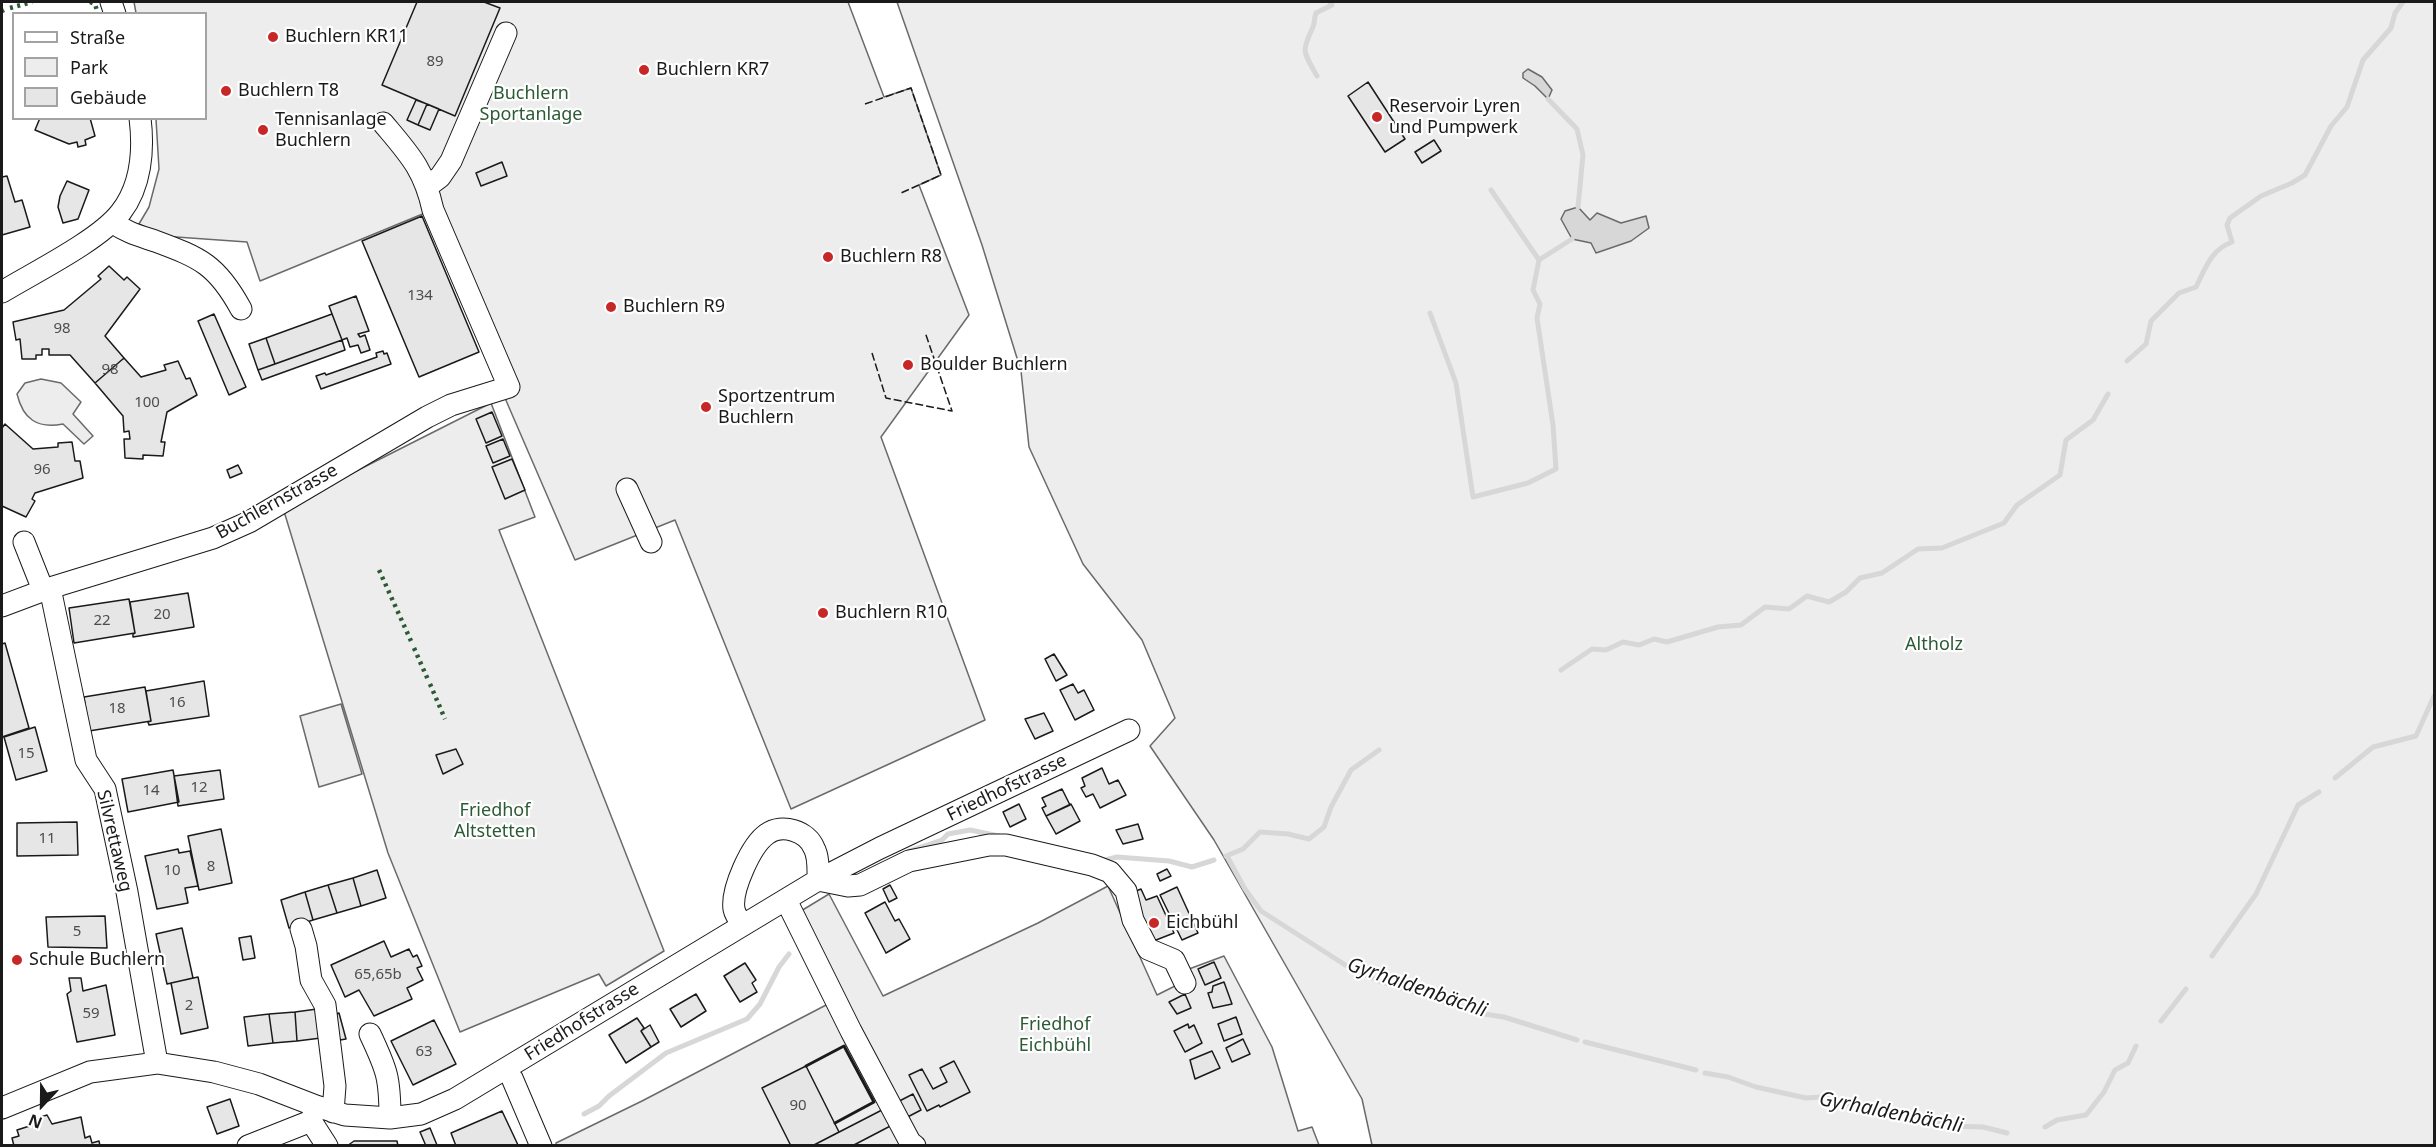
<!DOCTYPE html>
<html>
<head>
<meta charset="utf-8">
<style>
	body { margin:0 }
	#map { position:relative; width:2436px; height:1147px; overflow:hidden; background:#fff; font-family:"Noto Sans",sans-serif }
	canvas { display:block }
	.frame { position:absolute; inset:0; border:3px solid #1a1a1a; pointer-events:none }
	.legend { position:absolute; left:12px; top:12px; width:195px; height:108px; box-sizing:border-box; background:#fff; border:2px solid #a3a3a3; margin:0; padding:8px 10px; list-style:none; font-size:18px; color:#1a1a1a }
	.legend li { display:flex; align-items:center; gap:12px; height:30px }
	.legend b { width:30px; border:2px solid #a3a3a3 }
	.north { position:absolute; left:12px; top:1075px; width:60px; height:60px; -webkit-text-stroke:4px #fff; paint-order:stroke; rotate:202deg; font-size:16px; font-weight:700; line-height:24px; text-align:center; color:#1a1a1a }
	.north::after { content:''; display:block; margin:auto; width:21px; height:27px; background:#1a1a1a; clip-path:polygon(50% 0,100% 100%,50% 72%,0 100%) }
</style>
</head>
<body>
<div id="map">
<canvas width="2436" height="1147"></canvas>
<div class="frame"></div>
<ul class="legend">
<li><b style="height:8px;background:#fff"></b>Straße</li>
<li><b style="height:16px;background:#ededed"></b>Park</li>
<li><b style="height:16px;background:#e6e6e6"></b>Gebäude</li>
</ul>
<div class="north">N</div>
</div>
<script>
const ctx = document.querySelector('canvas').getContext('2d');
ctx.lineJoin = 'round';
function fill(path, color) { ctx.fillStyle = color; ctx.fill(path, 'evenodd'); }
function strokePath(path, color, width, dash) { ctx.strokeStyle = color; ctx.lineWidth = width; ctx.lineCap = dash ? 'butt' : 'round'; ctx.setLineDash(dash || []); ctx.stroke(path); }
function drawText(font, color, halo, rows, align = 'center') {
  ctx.font = font + ' "Noto Sans",sans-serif'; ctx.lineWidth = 4.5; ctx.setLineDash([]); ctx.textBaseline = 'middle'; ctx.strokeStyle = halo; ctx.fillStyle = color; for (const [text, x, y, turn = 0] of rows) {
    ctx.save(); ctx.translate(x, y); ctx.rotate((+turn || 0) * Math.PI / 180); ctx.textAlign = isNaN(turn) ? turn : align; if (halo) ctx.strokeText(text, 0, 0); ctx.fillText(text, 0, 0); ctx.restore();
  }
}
const green = new Path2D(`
	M134 2H848L884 97 911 88 941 175 919 185 969 315 881 437 985 720 791 809 675 520 575 560 425 213 260 281 247 242 148 235 136 229 149 207 159 169 156 119 206 118V14L136 13Z
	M897 2H2434V1145H1372L1362 1099 1214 840 1150 746 1175 718 1142 640 1083 564 1029 447 1021 371 982 245Z
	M41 379 61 383 81 402 73 414 93 436 84 444 63 424C37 429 23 419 17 394L25 383Z
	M491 403 535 517 499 530 664 951 606 986 599 974 460 1032 388 853 283 508Z
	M341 704 362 774 319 787 300 716Z
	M1108 886 1157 995 1193 977 1189 969 1224 956 1272 1047 1298 1131 1312 1127 1319 1145 556 1146V1143L642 1101 828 1004 786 920 829 894 883 996 1038 923Z`);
fill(green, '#ededed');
strokePath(green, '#6a6a6a', 1.5);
const water = new Path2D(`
	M1528 69 1542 77 1552 90 1548 99 1535 86 1523 78V73Z
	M1578 207 1590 220 1597 213 1621 223 1646 216 1649 228 1631 241 1596 253 1591 243 1572 239 1561 219 1565 211Z`);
fill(water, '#d7d7d7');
strokePath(water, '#6a6a6a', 1.5);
strokePath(new Path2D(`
	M1317 76C1303 51 1301 52 1313 27 1315 22 1314 18 1316 13L1332 5 1330 2
	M1548 99 1577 129 1583 155 1578 207
	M1491 190 1539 260
	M1430 313 1456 383 1473 497 1528 483 1556 469 1553 425 1537 318 1540 304 1533 290 1539 260 1572 239
	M2127 361 2146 344 2151 321 2179 293 2196 287C2206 267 2211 250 2232 242L2227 225 2230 218 2261 196 2292 183 2305 175 2331 126 2347 107 2363 60 2391 28 2395 13 2403 2
	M1561 670 1592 649 1606 650 1623 642 1639 645 1654 639 1667 642 1718 627 1741 625 1765 607 1789 609 1807 596 1829 602 1846 592 1860 578 1882 573 1918 549 1942 548 2004 523 2017 505 2060 475 2066 440 2093 420 2108 394
	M2335 778 2373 747 2416 736 2434 696
	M909 851 942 840 948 834 970 830 999 836
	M1226 856 1243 849 1260 832 1288 834 1309 839 1324 827 1331 807 1351 770 1379 750
	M1227 856 1245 889 1261 911 1350 968 1379 981 1484 1014 1504 1017 1577 1040
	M1102 859 1105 860 1117 857 1169 861 1192 867 1214 860
	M2212 956 2256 894 2298 805 2319 792
	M2161 1021 2186 989
	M1585 1042 1696 1070
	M1705 1073 1728 1077 1756 1087 1806 1098 1821 1097 1873 1110 1882 1109 1952 1126 1983 1127 2007 1133
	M584 1114 599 1106 609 1096 666 1053 747 1019 760 1004 779 967 789 954
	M2045 1127 2057 1120 2086 1115 2104 1092 2115 1070 2128 1063 2136 1046`), '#d7d7d7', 5);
const building = new Path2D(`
	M417 2H484L500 8 455 116 382 85Z
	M1368 82 1405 139 1385 152 1348 96Z
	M416 100 427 104 418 125 407 120Z
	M427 104 439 109 430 130 418 125Z
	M40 118H90L95 136 85 140 86 145 78 147 77 142 69 144 35 130Z
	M1434 140 1441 151 1422 163 1415 152Z
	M502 162 507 176 481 186 476 173Z
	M7 176 15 202 22 200 30 227 2 235V177Z
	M67 181 89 190 78 219 63 223 58 207 60 196Z
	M422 216 479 352 419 377 362 241Z
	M109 266 124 280 127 277 140 289 105 336 124 358 95 383 70 355H49V349H42V355H36V359H22L20 339 16 340 13 322 64 310 101 279 98 276Z
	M356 296 369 331 358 334 360 337 365 335 370 350 361 353 358 345 350 347 347 338 342 340 329 306Z
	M214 314 246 387 229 395 198 321Z
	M332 314 342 340 275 364 266 338Z
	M266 338 275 364 258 370 249 344Z
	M342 340 345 350 262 380 258 370Z
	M383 351 384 354 387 353 391 364 321 389 316 376 325 373 326 375 377 357 376 353Z
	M124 358 141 377 166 370 164 365 178 361 186 379 190 378 197 395 167 412 161 442H165L163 456 143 455V459L125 458 124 439H130L129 431 124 432 123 416 95 383Z
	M492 412 502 436 486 443 476 419Z
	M5 424 33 449 58 447V443L72 442 75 461H80L83 478 35 493 32 499 35 501 26 517 2 506V428Z
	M503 439 510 456 493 463 486 446Z
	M512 459 525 490 505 499 492 467Z
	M238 465 242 473 230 478 227 470Z
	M188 593 194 627 133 637V634L135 633 130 602Z
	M129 599 135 633 74 643 69 608Z
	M5 643 29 728 2 737V644Z
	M1054 654 1067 675 1056 681 1045 659Z
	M204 681 209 716 149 725 148 722 151 721 146 691Z
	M1073 684 1078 693 1084 690 1094 710 1075 720 1060 690Z
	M145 687 151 721 89 731 84 697Z
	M1044 713 1053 731 1035 739 1025 719Z
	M35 727 47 771 16 780 4 737Z
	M456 749 463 764 443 774 436 755Z
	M1102 768 1109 784 1118 780 1126 795 1100 808 1093 794 1086 797 1081 788 1085 786 1082 778Z
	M173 770 179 802 128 812 122 779Z
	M220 770 224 799 178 806 174 776Z
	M1062 789 1070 805 1046 816 1042 808 1046 806 1042 798Z
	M1019 804 1026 819 1010 827 1003 812Z
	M1071 804 1080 821 1056 834 1046 816Z
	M77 822 78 855 17 856V823Z
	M1138 824 1143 839 1123 844 1116 830Z
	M221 829 232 883 199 890 188 836Z
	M178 849 179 853 190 851 198 886 185 888 188 903 157 909 145 856Z
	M1167 869 1171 876 1160 881 1157 874Z
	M377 870 386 898 361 906 353 878Z
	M353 878 361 906 337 913 328 885Z
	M328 885 337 913 313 920 305 892Z
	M890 885 897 898 889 902 883 889Z
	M1177 887 1198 933 1182 940 1160 895Z
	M1141 889 1146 900 1157 896 1174 933 1151 942 1129 894Z
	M305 892 313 920 289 928 281 900Z
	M885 902 895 921 899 919 910 939 886 953 865 913Z
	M105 916 107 948 48 947 46 917Z
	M182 928 193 978 167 984 156 934Z
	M251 936 255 958 243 960 239 938Z
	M384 941 391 957 409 949 413 957 417 955 422 966 417 968 423 980 407 988 412 999 374 1016 359 990 345 997 331 965Z
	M1214 962 1221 978 1205 985 1198 969Z
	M745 963 756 980 752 983 757 992 740 1002 724 976Z
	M198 977 208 1028 181 1034 171 983Z
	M69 978H81L83 991 106 985 115 1035 77 1042 67 994 71 991Z
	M1224 982 1232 1004 1213 1008 1208 993 1212 992 1213 986Z
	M696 994 706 1011 681 1027 670 1009Z
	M1185 994 1191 1008 1177 1014 1169 1002Z
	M317 1009 321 1038 297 1041 295 1012Z
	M295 1012 297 1041 273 1043 269 1014Z
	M339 1013 346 1039 340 1040 333 1015Z
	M269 1014 273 1043 248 1046 244 1017Z
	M1236 1017 1242 1034 1224 1041 1218 1024Z
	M637 1018 644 1028 641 1031 651 1047 626 1063 609 1035Z
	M434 1020 456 1064 413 1085 391 1041Z
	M1188 1024 1189 1028 1194 1025 1202 1043 1185 1052 1174 1031Z
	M650 1025 659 1042 651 1047 641 1031Z
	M1243 1039 1250 1054 1232 1062 1226 1048Z
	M1212 1051 1220 1068 1195 1079 1190 1060Z
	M954 1061 970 1092 940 1107 939 1105 927 1111 909 1075 922 1069 933 1089 947 1082 940 1068Z
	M806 1066 839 1132 812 1146H791L762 1088Z
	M913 1094 921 1110 852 1146H812Z
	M230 1099 239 1126 217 1134 207 1107Z
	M502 1111 518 1145 456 1146 451 1133Z
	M47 1115 52 1124 81 1117 85 1138 90 1136 92 1143 99 1141 100 1146H14L12 1138 19 1136 17 1130 39 1123 38 1118Z
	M430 1128 437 1145 426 1146 420 1132Z
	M354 1141H397L398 1146H347Z`);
fill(building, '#e6e6e6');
strokePath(building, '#1a1a1a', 1.5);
const minor = new Path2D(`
	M111 2 115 14
	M428 186 440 177 451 161 506 33
	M112 222C128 233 137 235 155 241 201 258 217 265 241 309
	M2 292C33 273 100 240 121 212 141 186 144 150 140 118
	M627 489 651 542
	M24 542 43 590
	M50 588 86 760 105 789 127 892 157 1063
	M2 606 50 588 213 538 249 522 427 417 451 405 509 387 433 210C424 169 409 154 383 123
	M818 880 848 886 860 885 909 861 989 845H1006L1092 865 1110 872 1126 891 1133 920 1148 949 1174 960 1185 983
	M786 900 851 1031 910 1142 915 1146
	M743 925C739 920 735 915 734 909 731 890 751 845 767 834 782 823 807 831 814 848 819 857 818 870 818 880
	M301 929 306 946 311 980 325 1005 335 1086 333 1112
	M370 1034C387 1070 390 1078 390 1118
	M512 1078 541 1146
	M2 1108 90 1072 157 1063 214 1072 259 1084 316 1106 345 1115 390 1118 421 1114 455 1099 818 880 880 848 1129 730
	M311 1121 327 1146
	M248 1146 311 1121 316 1106`);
strokePath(minor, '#1a1a1a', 23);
strokePath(minor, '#fff', 21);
strokePath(new Path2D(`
	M90 2 95 4 98 14
	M10 8 32 2
	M2 11 4 10
	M379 570 411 641
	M414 648 429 682
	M430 684 445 719`), '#2b5a34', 4.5, [3, 4.5]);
strokePath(new Path2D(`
	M865 104 911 88 941 175 901 193
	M872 353 886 398 952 411 925 332`), '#1a1a1a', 1.5, [8, 3]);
strokePath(new Path2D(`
	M806 1066 844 1046 874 1102 835 1123`), '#1a1a1a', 3);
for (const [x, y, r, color] of [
	[273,37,6,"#c62828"],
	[644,70,6,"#c62828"],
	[226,91,6,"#c62828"],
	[1377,117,6,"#c62828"],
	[263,130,6,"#c62828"],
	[828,257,6,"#c62828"],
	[611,307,6,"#c62828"],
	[908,365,6,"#c62828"],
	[706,407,6,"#c62828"],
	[823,613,6,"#c62828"],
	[1154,923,6,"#c62828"],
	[17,960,6,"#c62828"]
]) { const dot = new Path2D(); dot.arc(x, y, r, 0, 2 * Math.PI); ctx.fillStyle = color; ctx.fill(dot); strokePath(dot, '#fff', 2); }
drawText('15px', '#4d4d4d', null, [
	["89",435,62],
	["134",420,296],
	["98",62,329],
	["98",110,370],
	["100",147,403],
	["96",42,470],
	["20",162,615],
	["22",102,621],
	["16",177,703],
	["18",117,709],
	["15",26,754],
	["12",199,788],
	["14",151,791],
	["11",47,839],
	["8",211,867],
	["10",172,871],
	["5",77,932],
	["65,65b",378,975],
	["2",189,1006],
	["59",91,1014],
	["63",424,1052],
	["90",798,1106]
]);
drawText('18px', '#1a1a1a', '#fff', [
	["Buchlern KR11",285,37],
	["Buchlern KR7",656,70],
	["Buchlern T8",238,91],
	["Reservoir Lyren",1389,107],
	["und Pumpwerk",1389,128],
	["Tennisanlage",275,120],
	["Buchlern",275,141],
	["Buchlern R8",840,257],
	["Buchlern R9",623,307],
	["Boulder Buchlern",920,365],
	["Sportzentrum",718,397],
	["Buchlern",718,418],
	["Buchlern R10",835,613],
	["Eichbühl",1166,923],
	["Schule Buchlern",29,960]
], 'left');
drawText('18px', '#2b5a34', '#fff', [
	["Buchlern",531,94],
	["Sportanlage",531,115],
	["Altholz",1934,645],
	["Friedhof",495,811],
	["Altstetten",495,832],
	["Friedhof",1055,1025],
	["Eichbühl",1055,1046]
]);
drawText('18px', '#1a1a1a', '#fff', [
	["Buchlernstrasse",277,502,-29],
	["Friedhofstrasse",1007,788,-26],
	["Silvrettaweg",114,841,77],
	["Friedhofstrasse",582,1022,-32]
]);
drawText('italic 20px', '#1a1a1a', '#fff', [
	["Gyrhaldenbächli",1417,988,19],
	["Gyrhaldenbächli",1891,1113,11]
]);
</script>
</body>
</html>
